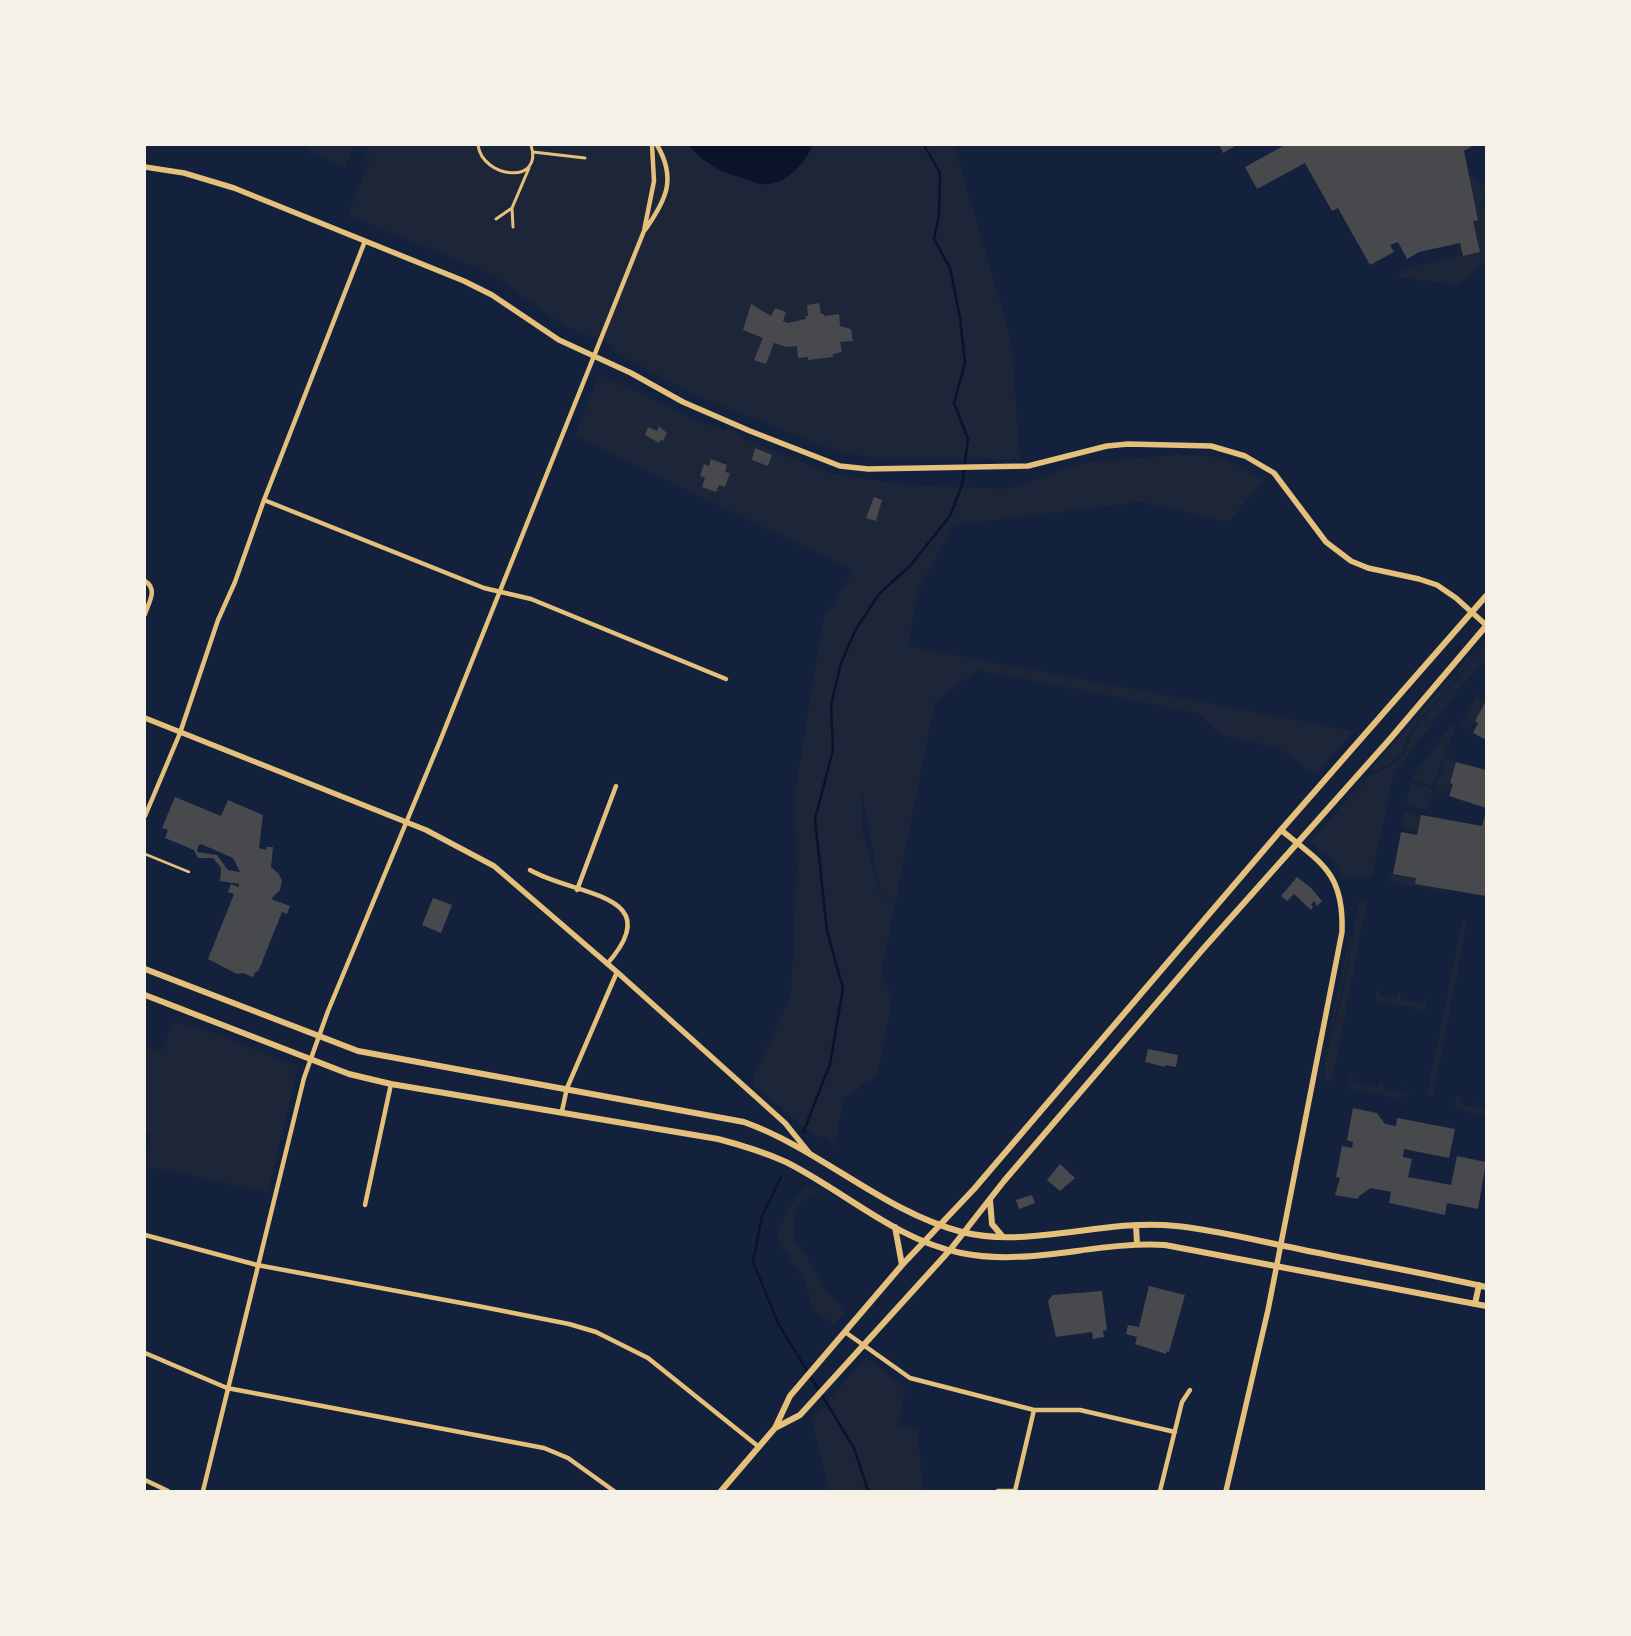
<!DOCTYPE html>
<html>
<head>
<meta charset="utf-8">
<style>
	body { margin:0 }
	#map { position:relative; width:1631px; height:1636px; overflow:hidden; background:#14213d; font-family:Jost,sans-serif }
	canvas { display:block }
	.frame { position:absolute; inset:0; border:146px solid #f6f1e7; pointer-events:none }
</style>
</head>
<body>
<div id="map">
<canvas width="1631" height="1636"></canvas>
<div class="frame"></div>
</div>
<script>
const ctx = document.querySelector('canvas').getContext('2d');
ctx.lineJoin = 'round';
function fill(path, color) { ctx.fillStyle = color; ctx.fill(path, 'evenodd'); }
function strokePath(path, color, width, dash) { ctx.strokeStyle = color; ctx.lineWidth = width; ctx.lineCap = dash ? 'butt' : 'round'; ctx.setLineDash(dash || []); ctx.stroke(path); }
fill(new Path2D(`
	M305 145H354L345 168 313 154Z
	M369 145H954L1011 339 1020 459H883L838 452 701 398 614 352 616 347 574 330 547 314 493 275 348 215 371 157 362 161Z
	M1472 176 1486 187 1482 203 1486 214V262L1458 285 1397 277 1398 274 1413 266 1480 252 1473 221 1469 178Z
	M599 374 699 421 722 430 728 429 739 433 741 438 829 473 907 485 1008 489 1082 463 1178 455 1222 457 1264 480 1229 522 1140 502 954 525 918 590 908 646 1353 731 1316 775 1279 748 1221 735 1197 713 979 670 935 701 881 974 892 997 878 1074 843 1099 835 1145 826 1137H817L753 1085 755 1074 791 996 797 869 795 793 823 620 854 571 575 436ZM861 788 884 909 863 834Z
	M1486 639V642L1462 670 1460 676 1453 681 1416 724 1408 737 1401 755 1381 769 1369 772 1453 675 1457 678 1460 673 1457 671Z
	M1486 645V660L1463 684 1394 773 1372 875 1369 878 1355 880 1354 876 1342 879 1335 863 1326 852 1323 854 1311 841 1355 791 1356 793 1370 775 1383 770 1402 758 1415 728 1454 682 1460 679 1464 670Z
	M1476 695 1486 701 1471 730 1461 724Z
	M1452 724 1456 726 1432 786 1411 779Z
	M1446 758 1456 761 1447 793 1435 789Z
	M1411 783 1433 790 1430 801H1428V810L1406 805Z
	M1405 811 1421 815 1418 831 1402 828Z
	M1390 874 1416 878 1415 884 1447 890 1446 892 1393 882 1389 878Z
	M1359 899 1367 901 1333 1076 1330 1081H1325V1062L1344 988Z
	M1462 921 1467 922 1433 1096 1427 1095Z
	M1350 937 1352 938 1342 989 1327 1044 1322 1067 1323 1080 1320 1073Z
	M1379 988 1380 995 1397 998 1398 992H1400V999L1423 1003 1426 997V1008L1423 1010 1376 1001V990Z
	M174 1021 196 1029 197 1026 298 1067 268 1192 145 1166 151 1133 145 1132V1045L161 1051Z
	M1350 1075 1354 1076 1353 1083 1378 1088 1381 1081 1383 1082V1088L1406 1093 1408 1086 1409 1093 1401 1099 1350 1089 1348 1087Z
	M1458 1096 1461 1097 1460 1104 1476 1107 1478 1101H1481L1480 1107 1486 1109V1115L1458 1110 1455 1105V1098Z
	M806 1186 819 1192 805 1199 796 1207 794 1239 806 1255 827 1294 839 1303 844 1314 834 1324 812 1309C810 1289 803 1276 791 1260 788 1255 783 1249 780 1244 773 1227 796 1197 806 1186Z
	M866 1358 905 1388 899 1425 918 1430 922 1484 925 1491H829L812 1419Z`), '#1d2539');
fill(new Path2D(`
	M688 145H813C804 164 785 187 761 184 754 183 746 179 739 177 718 171 702 161 688 145Z`), '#0b132b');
strokePath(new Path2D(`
	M803 1133 830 1064 843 988 827 931 815 819 833 750 831 705 841 663 856 629 879 594 910 566 950 516 962 485 968 439 954 403 965 363 960 318 950 268 934 239 939 216 940 173 924 145
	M781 1177 762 1216 753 1262 778 1323 854 1448 868 1491`), '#0b132b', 2.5);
fill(new Path2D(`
	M1219 145H1237L1223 153Z
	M1285 145H1474L1464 151 1478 220 1473 221 1480 252 1463 256 1460 243 1419 252 1407 259 1398 242 1390 245 1394 252 1370 265 1338 208 1332 211 1305 163 1257 189 1245 167Z
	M819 303 821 314H824V316L839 314 840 326 851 329 853 341 840 342 842 352 833 354V357L808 360V357L798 358 797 346 786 347 774 343 766 364 754 360 763 338 743 330 751 304 771 316 775 308 786 312 783 321 788 323 806 319 805 316H808L807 305Z
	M659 426 667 433 663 441 660 440 659 443 645 435 648 427 657 431Z
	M755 448 772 455 768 466 752 460Z
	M711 459 727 465 725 472 730 473 725 487 719 485 716 492 702 487 705 478 700 476 704 464 709 466Z
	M874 497 882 500 876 521 866 518Z
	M1486 701V740L1473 733 1478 723 1475 721Z
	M1456 762 1486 770V808L1449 796 1453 784 1450 783Z
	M175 797 221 816 228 800 263 815 259 848 266 850V847H273L271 867 279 874 282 881 280 890 271 899 290 906 287 914 282 912 258 972 256 971 253 977 243 973 237 974 208 959 234 894 228 892 231 884 239 887V884L220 881 221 868 213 858H198L194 850 165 838 168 830 162 828ZM201 844 233 858 240 872 228 870 217 855 197 852 198 846Z
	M1486 811V896L1415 884 1416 878 1393 874 1401 832 1417 835 1421 815 1482 826Z
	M1297 877 1311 888 1322 901 1317 906 1314 901 1311 905 1313 907 1311 910 1294 894 1287 901 1281 896Z
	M433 898 452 905 441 933 422 925Z
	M1148 1049 1178 1055 1176 1067 1165 1065V1067L1145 1062Z
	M1353 1108 1377 1113 1385 1124 1396 1126 1397 1118 1455 1129 1449 1158 1404 1149 1403 1157 1412 1159 1408 1177 1451 1185 1457 1156 1486 1162 1478 1209 1447 1203 1445 1215 1389 1203 1391 1192 1371 1188 1359 1196 1358 1199 1335 1195 1340 1178 1336 1177 1342 1146 1352 1148 1353 1142 1347 1140Z
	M1060 1164 1075 1178 1060 1191 1047 1180Z
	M1032 1195 1035 1203 1019 1209 1016 1200Z
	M1149 1286 1185 1295 1169 1352 1167 1351 1166 1354 1135 1344 1137 1337 1126 1334 1128 1325 1139 1327Z
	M1102 1291 1107 1330 1103 1331 1104 1337 1093 1339 1092 1332 1056 1337 1048 1301 1053 1295Z`), '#48494c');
strokePath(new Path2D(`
	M145 854 189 872`), '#e5c07b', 2.5);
strokePath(new Path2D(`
	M478 145C482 178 544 186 531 145
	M533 152 585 158
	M496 219 512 208
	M513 227 512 208 529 168`), '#e5c07b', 3);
strokePath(new Path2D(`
	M645 230C666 200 677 179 657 145
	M264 500 484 588 531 599 726 679
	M145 581C158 589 149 602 145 614
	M145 816 180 733 218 620 235 582 264 500 365 241
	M530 870C574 896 670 893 607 964
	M577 890 616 786
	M562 1111 567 1088 617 972
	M365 1205 391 1084
	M145 1235 257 1265 483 1307 569 1324 596 1332 648 1358 759 1447
	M845 1332 910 1378 1034 1410H1080L1175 1432
	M145 1353 227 1388 544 1448 568 1458 614 1491
	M145 1480 168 1491
	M203 1491 304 1078 328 1011 440 741 644 231 654 181 652 145
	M998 1491H1015
	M1015 1491 1034 1410
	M1160 1491 1182 1402 1190 1390`), '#e5c07b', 4.5);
strokePath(new Path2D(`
	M145 167 184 173 234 188 464 281 492 295 559 340 631 373 683 402 750 431 840 466 868 469 1028 466 1107 446 1128 444 1211 446 1245 456 1274 473 1326 542 1351 561 1368 568 1419 579 1437 585 1456 598 1486 625
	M145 718 426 830 494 866 617 972 785 1123 810 1154
	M1226 1491 1268 1310 1342 932C1344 874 1323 864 1281 830`), '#e5c07b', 5.5);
strokePath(new Path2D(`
	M145 969 358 1051 744 1122C822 1150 882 1211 962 1232 1029 1249 1106 1218 1176 1226 1217 1230 1258 1241 1299 1249 1361 1262 1424 1273 1486 1287
	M145 995 349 1074 391 1084 718 1139C741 1145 764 1152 786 1162 844 1191 896 1240 961 1253 1029 1267 1096 1241 1165 1245L1486 1306
	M990 1200 992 1224 1003 1237
	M1136 1225 1137 1244
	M895 1227 902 1265
	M1475 1304 1479 1285
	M775 1428 800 1415 950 1250 1004 1181 1203 949 1390 739 1486 626
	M721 1491 775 1428 790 1396 902 1265 974 1189 1281 830 1486 596`), '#e5c07b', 6);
</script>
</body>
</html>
